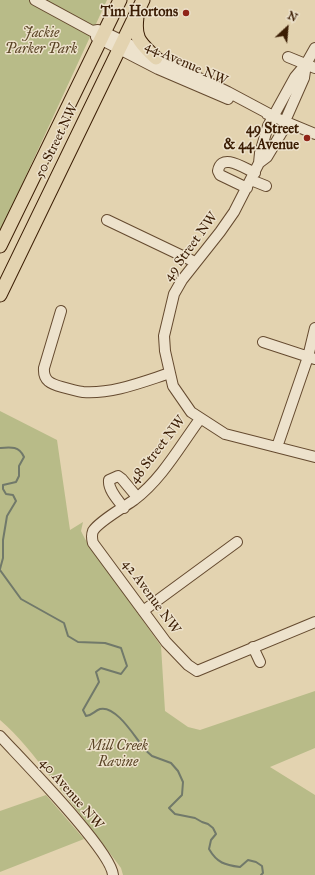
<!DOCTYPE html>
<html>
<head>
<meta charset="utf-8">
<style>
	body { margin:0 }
	#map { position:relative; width:315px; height:875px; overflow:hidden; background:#e3d3b0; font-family:"IM FELL Great Primer",serif }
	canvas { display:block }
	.north { position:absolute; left:267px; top:8px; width:40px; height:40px; -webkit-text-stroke:3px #ede2cc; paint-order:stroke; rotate:26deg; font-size:11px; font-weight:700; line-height:16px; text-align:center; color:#3b1d04 }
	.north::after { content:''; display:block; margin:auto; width:14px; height:18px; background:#3b1d04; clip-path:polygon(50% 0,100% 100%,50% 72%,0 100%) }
</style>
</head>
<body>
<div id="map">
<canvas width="315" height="875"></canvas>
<div class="north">N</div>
</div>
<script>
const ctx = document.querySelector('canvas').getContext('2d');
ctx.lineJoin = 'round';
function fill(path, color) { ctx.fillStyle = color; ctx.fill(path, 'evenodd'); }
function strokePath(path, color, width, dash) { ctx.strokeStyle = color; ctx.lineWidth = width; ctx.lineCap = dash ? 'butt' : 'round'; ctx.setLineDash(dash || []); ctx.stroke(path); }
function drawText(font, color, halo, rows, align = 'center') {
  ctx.font = font + ' "IM FELL Great Primer",serif'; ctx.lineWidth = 3; ctx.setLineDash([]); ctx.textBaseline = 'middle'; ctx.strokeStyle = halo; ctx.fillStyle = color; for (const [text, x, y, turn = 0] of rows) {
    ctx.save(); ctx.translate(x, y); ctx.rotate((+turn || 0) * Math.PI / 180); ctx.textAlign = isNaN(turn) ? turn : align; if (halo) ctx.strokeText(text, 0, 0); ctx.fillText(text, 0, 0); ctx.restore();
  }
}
fill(new Path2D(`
	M0 0H107L0 232Z
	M0 411 57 440 70 530 83 522 81 531 85 539 161 646 165 711 188 727 200 730 315 691V748L270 767 315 795V875H123L121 868C98 837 74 806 49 775 34 756 19 736 0 720Z
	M46 795 84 839 0 872V811Z`), '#b8bb88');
strokePath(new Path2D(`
	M0 448C11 447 19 446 24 457L19 466V476L16 482 3 485V489L6 494 13 495 16 501 7 516 3 540V558L0 569
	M0 570 21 599 64 623 68 636 78 642 105 643 121 648 127 666 121 674 101 668 96 672 99 682 83 710 86 716C93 715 94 711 100 709 115 705 133 734 141 744
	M143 748 152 756 171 763 178 771 183 782 182 795 169 808 175 814 195 818 202 822 208 824 213 828 216 834 211 840 209 849C217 863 225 865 240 867L248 860 256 862 262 866 263 873 261 875`), '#71796a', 2);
const minor = new Path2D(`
	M35 0 92 31 98 30 104 32 228 92 273 116
	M96 37 158 69 228 99
	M288 57 315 68
	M267 114 315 134
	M259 163 267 157 282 132 285 121 304 78 306 64
	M251 180 266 186
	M247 188 220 175 218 171C221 152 244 168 255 173
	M107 220 195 262
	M61 311 44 368C43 381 51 384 62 387 69 389 76 391 83 392 113 394 142 382 170 373L173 386 191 412 225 434 315 457
	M263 342 315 359
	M170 373 165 351 164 336 174 294 182 280 220 232 234 212 259 163 260 153 268 126 295 77 306 64 315 48
	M200 419C180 446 162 479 134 500 124 507 98 522 93 531 91 536 92 539 93 543L166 642 188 665 197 671 315 622
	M277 447 308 357 315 328
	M124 508C118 500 108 490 109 480L118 476 122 479 137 497
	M143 611 237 542
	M253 647 260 662
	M0 736C21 759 111 850 113 875`);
const major = new Path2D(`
	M137 17C134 40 141 43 156 58
	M0 246 120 0
	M0 295 143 0`);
strokePath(minor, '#654a2f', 12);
strokePath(major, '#3b1d04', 15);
strokePath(minor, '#ede2cc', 10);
strokePath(major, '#e3d3b0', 13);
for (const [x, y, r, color] of [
	[186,13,4,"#8f2418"],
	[307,138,4,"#8f2418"]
]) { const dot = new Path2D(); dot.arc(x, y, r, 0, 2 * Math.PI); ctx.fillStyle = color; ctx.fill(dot); strokePath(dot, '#ede2cc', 1.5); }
drawText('bold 14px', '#3b1d04', '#ede2cc', [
	["Tim Hortons",178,13],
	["49 Street",299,130],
	["& 44 Avenue",299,146]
], 'right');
drawText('italic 14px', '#5a4425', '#ede2cc', [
	["Jackie",41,34],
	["Parker Park",41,50],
	["Mill Creek",118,747],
	["Ravine",118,763]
]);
drawText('14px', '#3b1d04', '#ede2cc', [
	["44 Avenue NW",186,64,24],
	["50 Street NW",57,141,-64],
	["49 Street NW",191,247,-54],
	["48 Street NW",158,450,-52],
	["42 Avenue NW",151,597,54],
	["40 Avenue NW",71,794,49]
]);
</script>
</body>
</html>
